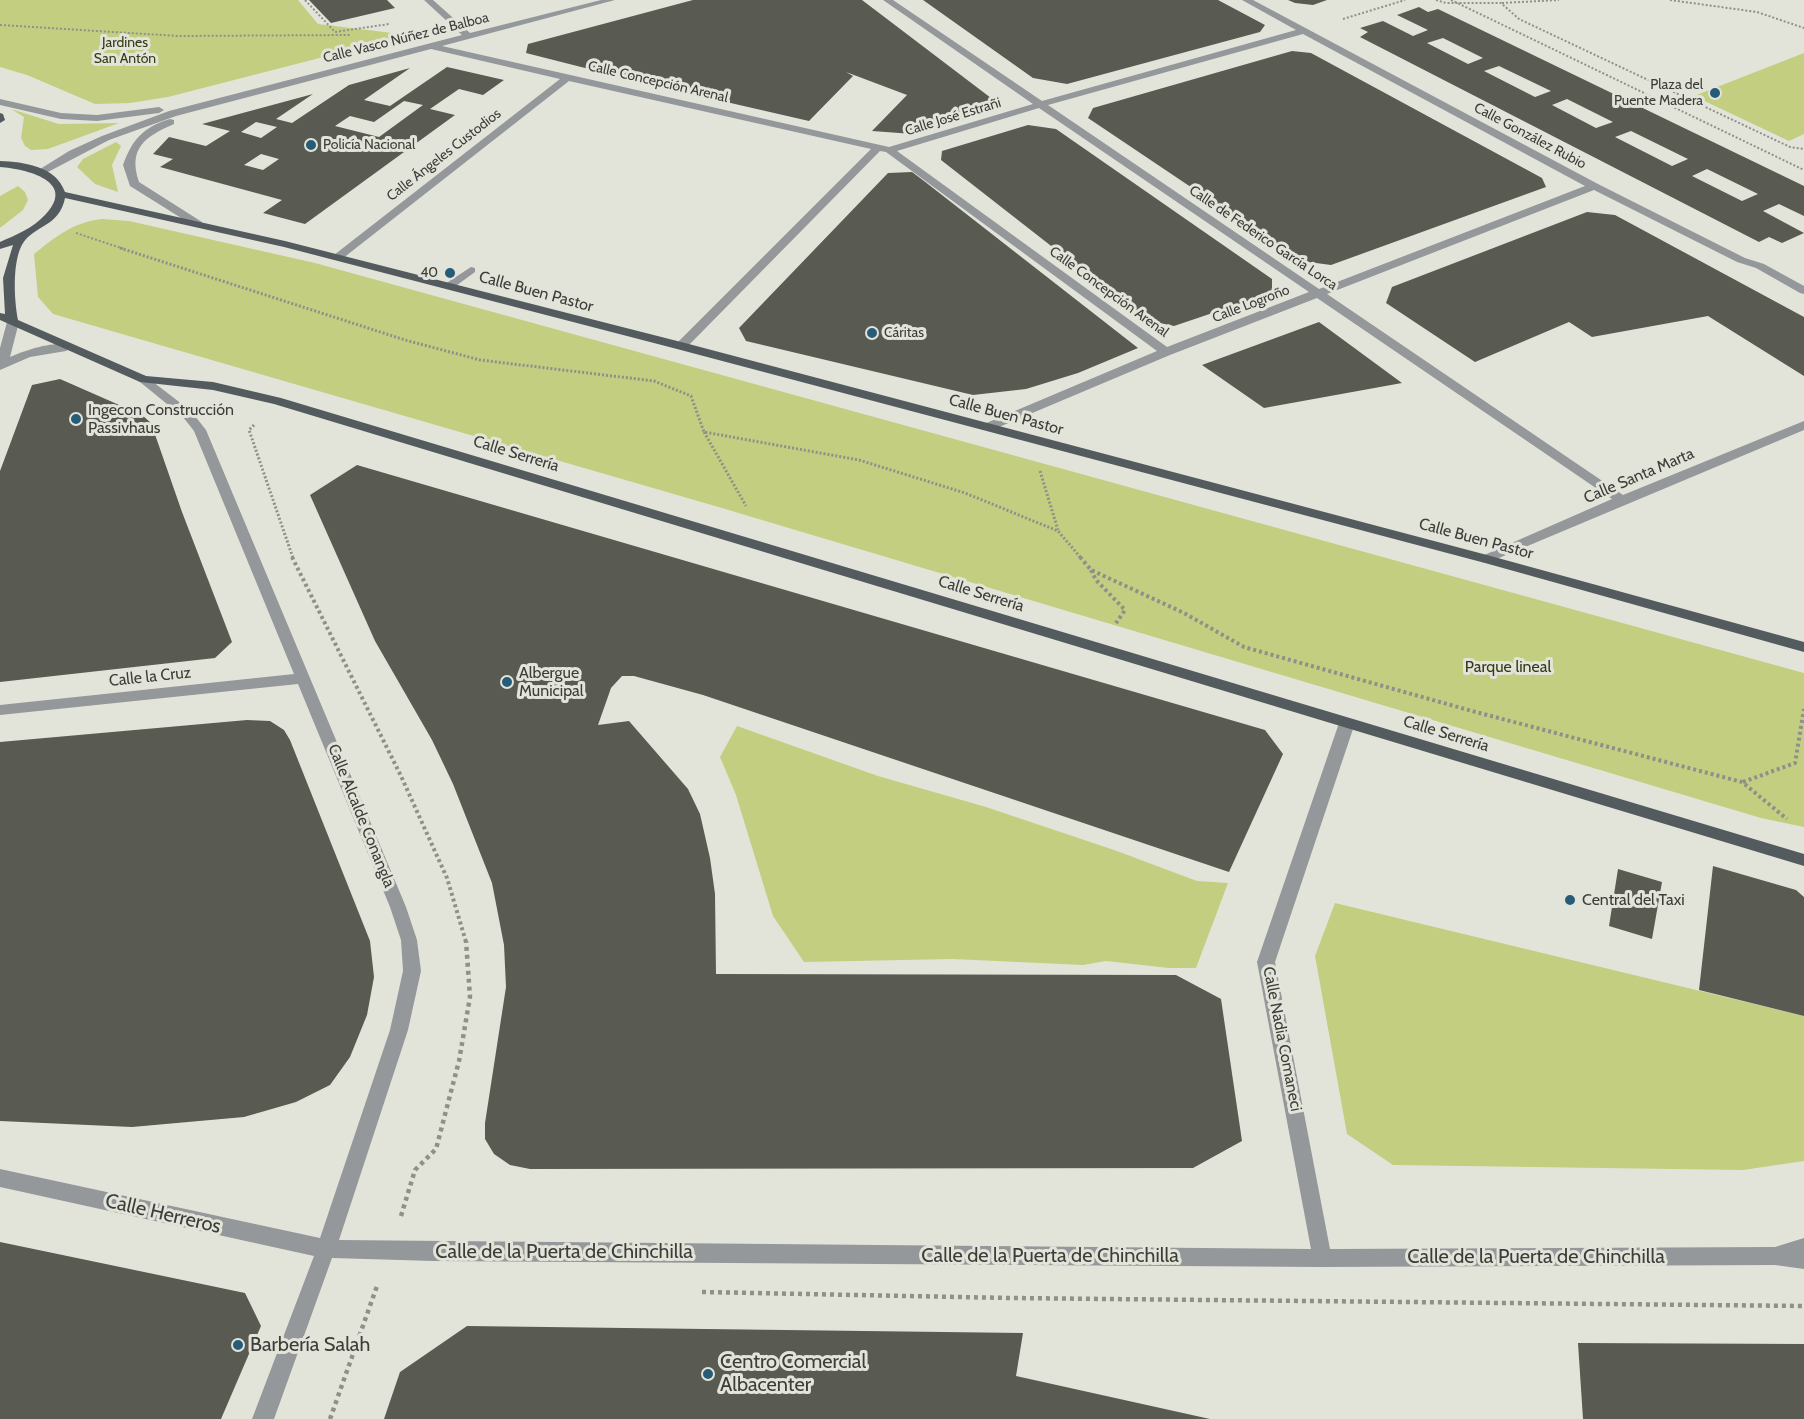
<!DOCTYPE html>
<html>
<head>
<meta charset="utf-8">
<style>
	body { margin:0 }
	canvas { display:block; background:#e2e4da }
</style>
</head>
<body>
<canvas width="1804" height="1419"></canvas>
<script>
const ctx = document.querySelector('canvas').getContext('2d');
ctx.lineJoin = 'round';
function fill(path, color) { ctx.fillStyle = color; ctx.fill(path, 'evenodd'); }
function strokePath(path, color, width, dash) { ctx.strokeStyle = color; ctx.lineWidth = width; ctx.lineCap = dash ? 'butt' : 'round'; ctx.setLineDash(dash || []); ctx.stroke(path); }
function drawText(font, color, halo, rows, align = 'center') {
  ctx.font = font + ' Cabin,sans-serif'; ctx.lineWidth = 6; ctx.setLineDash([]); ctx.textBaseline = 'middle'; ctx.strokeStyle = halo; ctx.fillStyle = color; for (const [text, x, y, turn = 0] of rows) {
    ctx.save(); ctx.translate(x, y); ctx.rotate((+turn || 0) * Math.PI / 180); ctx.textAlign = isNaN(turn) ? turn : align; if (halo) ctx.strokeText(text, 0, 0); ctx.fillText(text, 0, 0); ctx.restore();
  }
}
fill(new Path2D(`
	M0 0H298L318 24 409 35 168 97 130 103 95 104 27 75 0 67Z
	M1804 53V134L1789 141 1694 96Z
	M11 109 59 124 119 123 48 149 31 150 25 146 21 138 24 117Z
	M116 142 121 146 112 165 118 192 95 184 77 167 83 159Z
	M18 186 25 192 28 200 23 210 0 228V196Z
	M102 219 129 221 315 263 1804 673V827L1761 818 715 506 53 314 38 297 34 254C58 235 72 223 102 219Z
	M737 726 878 776 986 807 1117 851 1197 881 1228 883 1196 968H1169L1106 961 1083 965 953 959 804 962 773 916 736 795 720 757Z
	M1335 903 1804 1016V1161L1743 1170 1393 1165 1347 1134 1315 956Z`), '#c4ce80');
fill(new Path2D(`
	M309 0H387L395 8 331 23Z
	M693 0H862L991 98 992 106 986 112 936 129 913 134 872 131 907 95 846 72 853 76 809 121 648 84 526 53 528 44Z
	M923 0H1218L1265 25 1260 32 1067 84 1033 78Z
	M1288 0H1327L1313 5 1295 3Z
	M1419 7 1428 12 1438 9 1804 186V216L1779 204 1763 211 1804 233 1782 243 1769 237 1759 242 1360 37 1368 32 1360 28 1383 21 1413 36 1428 30 1397 15ZM1443 38 1483 58 1468 64 1427 43ZM1499 66 1551 91 1535 97 1484 71ZM1567 99 1613 122 1596 128 1552 105ZM1631 131 1688 159 1672 166 1615 137ZM1707 169 1758 194 1742 201 1692 176Z
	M1292 51 1311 53 1542 178 1546 187 1331 265 1301 261 1088 118 1093 108Z
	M447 67 504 80 483 95 459 89 430 109 455 115 305 224 263 213 282 200 160 167 173 159 153 154 169 137 206 146 230 131 202 124 313 94 276 119 292 123 349 85 410 68 364 100 390 106ZM404 101 423 105 379 137 335 126 350 116 374 122ZM256 122 277 127 261 138 241 132ZM261 154 279 159 263 170 244 165Z
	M1028 125 1056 129 1272 279V293L1174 326 1146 320 941 160 942 151Z
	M912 172 924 181 1138 348 1078 373 1026 389 973 395 746 341 739 328 888 173Z
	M1587 212 1615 215 1804 317V376L1708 316 1592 337 1569 322 1475 362 1386 303 1392 287Z
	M1319 322 1402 383 1264 408 1202 365Z
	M60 379 142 415 151 423 182 512 232 642 215 658 0 682V471L32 385Z
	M357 465 1265 730 1283 754 1229 872 703 695 634 676H622L611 688 598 725 629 721 688 789 700 814 710 858 715 894 716 974 1176 975 1221 999 1242 1141 1193 1168 530 1169 510 1165 494 1154 485 1139V1123L506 987 504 945 492 883 453 784 432 740 375 641 310 495Z
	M247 720 270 721 284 730 290 740 370 941 374 977 367 1015 350 1057 330 1085 296 1102 244 1117 132 1127 0 1121V742Z
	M1713 866 1796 890 1804 897V1016L1699 990Z
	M1618 869 1662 882 1652 939 1609 926Z
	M0 1242 245 1293 261 1326 221 1419H0Z
	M467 1326 1023 1333 1016 1376 1210 1419H384L400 1372Z
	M1578 1343 1804 1344V1419H1583Z`), '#595b52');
strokePath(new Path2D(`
	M305 0 335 32 389 24
	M1436 0 1446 3H1501L1519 19 1790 147 1804 149
	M1451 0 1804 170
	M1670 0 1757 12 1804 28
	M1502 3 1559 0
	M1343 19 1405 0
	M0 25 178 36 351 35
	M76 233 124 249`), '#8f9089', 2, [2, 2]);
strokePath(new Path2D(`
	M120 248 405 340 480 360 654 381 691 396 704 432 859 460 965 493 1058 531 1081 558
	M254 425 249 430 293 558
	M704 432 746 506
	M1040 471 1058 530`), '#8f9089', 3, [2, 2]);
strokePath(new Path2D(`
	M292 557 401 776 447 878 466 942
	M1080 557 1091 570 1184 613 1244 647 1472 711 1742 782 1787 819
	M1091 570 1096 580 1125 610 1116 623
	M1743 782 1795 763 1804 709`), '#8f9089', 4, [3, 3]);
strokePath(new Path2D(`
	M401 1216 415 1170 436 1149 459 1061 470 997 466 941
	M702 1292 1010 1298 1804 1306
	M330 1419 377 1286`), '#8f9089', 4.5, [4, 4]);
fill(new Path2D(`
	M424 0H433L470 33 601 0H615L442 46 889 147 1033 104 883 0H893L1042 101 1296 30 1242 0H1253L1598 184 1745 258 1764 264 1804 286V294L1800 293 1756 268 1737 262 1594 190 1327 294 1623 495 1804 421V430L1487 563 1482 562 1480 559 1482 556 1612 499 1317 298 1170 355 992 430H984L982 427 984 424 1157 351 886 152 880 151 685 349H677V343L871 149 569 81 342 259H334V255L560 79 431 49 176 116 109 140 46 173 37 171 69 151 102 136 169 111 462 35ZM1303 34 1585 186 1319 289 1048 105ZM1039 108 1309 292 1167 347 897 151Z
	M0 99 61 113 97 115 159 107 164 110 159 113 97 121 61 119 0 105Z
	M170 119 174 120V124C144 137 128 149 139 182L202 222V226H194L130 186 123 165C132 140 143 127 170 119Z
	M471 267 475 268V272L453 288H445V284Z
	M13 319 19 322 10 357C23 351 60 338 72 347L66 351 30 357 0 370V348L7 322Z
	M144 375 191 411 206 430 406 907 417 940 421 971 408 1030 339 1240 1311 1249 1257 962 1339 723 1342 719H1352L1355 723 1275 962 1330 1249 1775 1247 1804 1238V1269L1775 1265 1322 1267 434 1261 332 1258 274 1419H252L314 1256 0 1187V1169L320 1238 390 1030 403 971 401 940 390 907 298 684 0 715V705L294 674 194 431 183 417 140 382 138 379Z`), '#94989a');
fill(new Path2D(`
	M0 113 3 114 5 120 0 123Z
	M0 161C24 162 56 166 65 192L285 241 685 343 1487 555 1804 642V652L1485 563 677 349 284 247 65 198C60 223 42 224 27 238 11 253 14 300 18 320L146 376 213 382 281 398 1804 854V866L274 404 213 390 140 382 0 320V313L5 314 3 278 13 245 0 249V242C16 235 33 228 45 215 78 181 26 169 0 167Z`), '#545b5f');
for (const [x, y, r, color] of [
	[1715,93,6,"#275c78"],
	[311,145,6,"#275c78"],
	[450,273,6,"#275c78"],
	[872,333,6,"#275c78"],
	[76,419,6,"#275c78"],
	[507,682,6,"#275c78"],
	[1570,900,6,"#275c78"],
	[238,1345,6,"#275c78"],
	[708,1374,6,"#275c78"]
]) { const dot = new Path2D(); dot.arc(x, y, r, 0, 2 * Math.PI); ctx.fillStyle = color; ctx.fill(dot); strokePath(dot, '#e2e4da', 2); }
drawText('14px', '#3d3d39', '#e2e4da', [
	["Calle Vasco Núñez de Balboa",406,38,-14],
	["Calle Concepción Arenal",658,82,13],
	["Calle José Estrañi",953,117,-17],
	["Calle González Rubio",1530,136,28],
	["Calle Ángeles Custodios",444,155,-38],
	["Calle de Federico García Lorca",1263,238,34],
	["Calle Concepción Arenal",1109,292,36],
	["Calle Logroño",1251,304,-21]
]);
drawText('14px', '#363a16', '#e2e4da', [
	["Jardines",125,43],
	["San Antón",125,59]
]);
drawText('14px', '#3d3d39', '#e2e4da', [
	["Plaza del",1703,85],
	["Puente Madera",1703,101],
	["Policía Nacional",323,145,"left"],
	["40",438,273],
	["Cáritas",884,333,"left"]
], 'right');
drawText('16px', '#3d3d39', '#e2e4da', [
	["Calle Buen Pastor",536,292,15],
	["Calle Buen Pastor",1006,415,15],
	["Calle Serrería",516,454,17],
	["Calle Santa Marta",1639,476,-23],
	["Calle Buen Pastor",1476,539,15],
	["Calle Serrería",981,594,17],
	["Calle la Cruz",150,677,-6],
	["Calle Serrería",1446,734,17],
	["Calle Alcalde Conangla",361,816,68],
	["Calle Nadia Comaneci",1282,1039,79]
]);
drawText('16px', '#3d3d39', '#e2e4da', [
	["Ingecon Construcción",88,410],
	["Passivhaus",88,428],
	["Albergue",519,673],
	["Municipal",519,691],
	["Central del Taxi",1582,900]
], 'left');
drawText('16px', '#363a16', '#e2e4da', [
	["Parque lineal",1508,667]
]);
drawText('20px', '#3d3d39', '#e2e4da', [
	["Calle Herreros",163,1214,13],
	["Calle de la Puerta de Chinchilla",564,1252],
	["Calle de la Puerta de Chinchilla",1050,1256],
	["Calle de la Puerta de Chinchilla",1536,1257]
]);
drawText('20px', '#3d3d39', '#e2e4da', [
	["Barbería Salah",250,1345],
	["Centro Comercial",720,1362],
	["Albacenter",720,1385]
], 'left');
</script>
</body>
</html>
